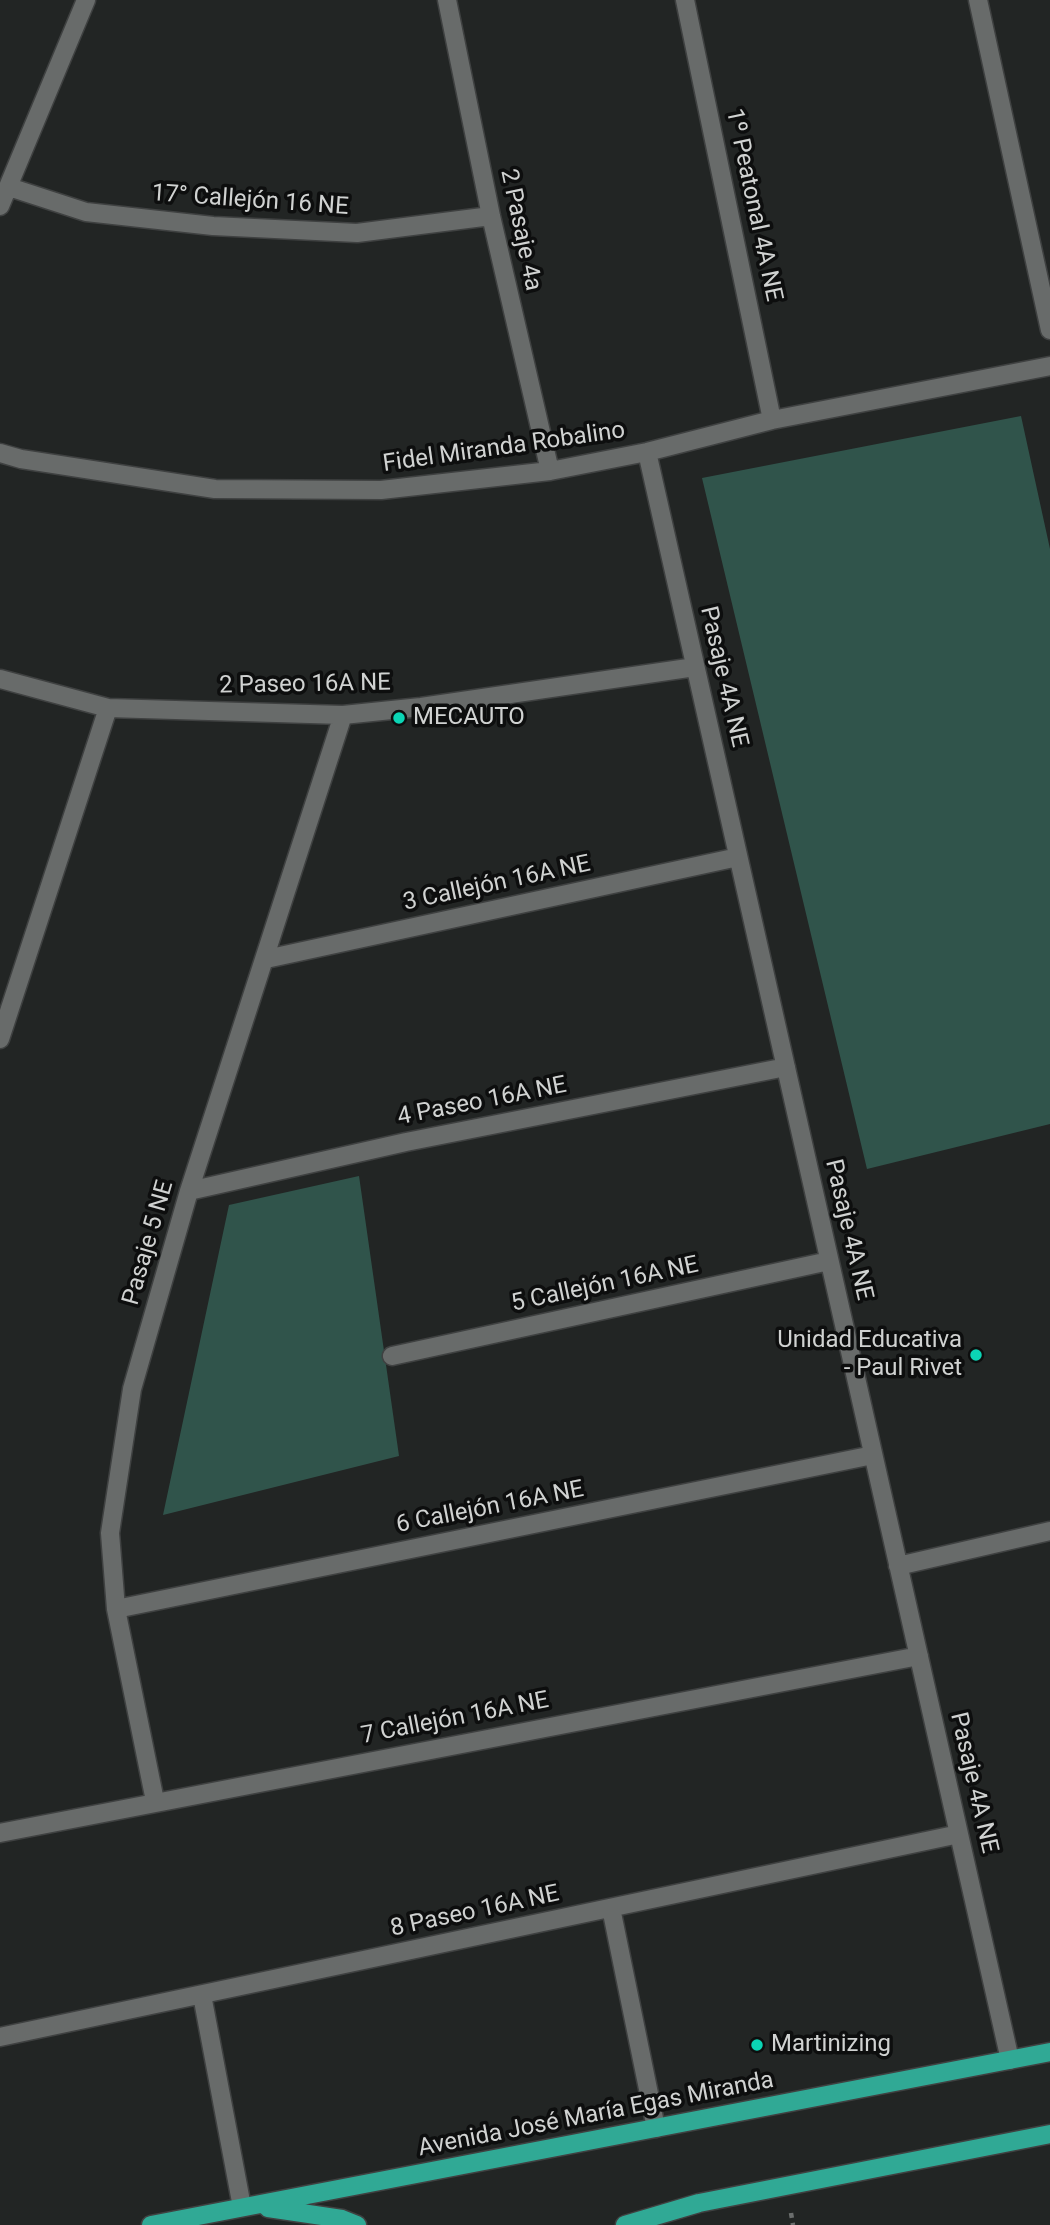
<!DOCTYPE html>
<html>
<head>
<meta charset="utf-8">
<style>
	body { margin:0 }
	canvas { display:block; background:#222524 }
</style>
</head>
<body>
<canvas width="1050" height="2225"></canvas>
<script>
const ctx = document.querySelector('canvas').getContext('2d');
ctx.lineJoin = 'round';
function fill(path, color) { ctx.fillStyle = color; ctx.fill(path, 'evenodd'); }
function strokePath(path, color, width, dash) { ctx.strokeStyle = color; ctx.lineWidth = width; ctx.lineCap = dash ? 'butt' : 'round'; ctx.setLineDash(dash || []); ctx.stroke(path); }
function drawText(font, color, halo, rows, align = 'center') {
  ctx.font = font + ' Roboto,sans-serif'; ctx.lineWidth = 7; ctx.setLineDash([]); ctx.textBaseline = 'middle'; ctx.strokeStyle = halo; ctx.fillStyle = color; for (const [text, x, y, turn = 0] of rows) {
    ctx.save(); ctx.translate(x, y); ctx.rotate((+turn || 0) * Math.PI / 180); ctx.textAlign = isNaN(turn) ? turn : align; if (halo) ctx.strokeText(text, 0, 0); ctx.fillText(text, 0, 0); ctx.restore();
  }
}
fill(new Path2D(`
	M1021 416 1050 549V1124L867 1169 702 478Z
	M359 1176 399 1456 163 1515 229 1205Z`), '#30544b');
const minor = new Path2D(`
	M447 0 491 216 550 471
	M685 0 772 420
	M978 0 1050 330
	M9 187 86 212 213 226 357 233 491 216
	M0 206 86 0
	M647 452 1010 2060
	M0 453 21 459 215 489 381 490 550 471 647 452 772 420 1050 366
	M0 679 108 708 343 715 421 707 695 667
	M266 959 738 857
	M0 1039 108 708
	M189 1191 406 1142 786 1067
	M392 1356 829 1261
	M898 1566 1050 1531
	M116 1609 873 1455
	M155 1801 116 1609 110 1533 132 1389 189 1191 343 715
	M0 1833 919 1656
	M611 1908 656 2128
	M202 1995 242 2207
	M0 2037 959 1834`);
const major = new Path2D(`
	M268 2208 342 2219 357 2225
	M151 2225 1050 2052
	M625 2225 699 2203 1050 2134`);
strokePath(minor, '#3f4141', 21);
strokePath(major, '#3f4141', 21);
strokePath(new Path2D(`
	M791 2213 793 2225`), '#6b6e6d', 4.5, [5, 5]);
strokePath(minor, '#686b6a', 18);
strokePath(major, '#30a995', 18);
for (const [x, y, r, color] of [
	[399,718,7,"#0bd5b5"],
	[976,1355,7,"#0bd5b5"],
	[757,2045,7,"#0bd5b5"]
]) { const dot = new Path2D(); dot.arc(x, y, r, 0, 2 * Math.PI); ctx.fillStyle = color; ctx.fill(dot); strokePath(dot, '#0d0e0e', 2.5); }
drawText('24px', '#d0d2d1', '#0d0e0e', [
	["17° Callejón 16 NE",250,201,4],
	["1º Peatonal 4A NE",753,205,78],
	["2 Pasaje 4a",520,230,78],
	["Fidel Miranda Robalino",504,448,-8],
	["Pasaje 4A NE",723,677,77],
	["2 Paseo 16A NE",305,685,-1],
	["3 Callejón 16A NE",497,884,-12],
	["4 Paseo 16A NE",482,1102,-11],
	["Pasaje 4A NE",848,1230,77],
	["Pasaje 5 NE",149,1243,-74],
	["5 Callejón 16A NE",605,1285,-12],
	["6 Callejón 16A NE",490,1508,-11],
	["7 Callejón 16A NE",455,1719,-11],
	["Pasaje 4A NE",973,1783,77],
	["8 Paseo 16A NE",475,1912,-12],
	["Avenida José María Egas Miranda",596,2115,-11]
]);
drawText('24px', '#d0d2d1', '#0d0e0e', [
	["MECAUTO",413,718],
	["Unidad Educativa",962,1341,"right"],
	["- Paul Rivet",962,1369,"right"],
	["Martinizing",771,2045]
], 'left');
</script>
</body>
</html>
